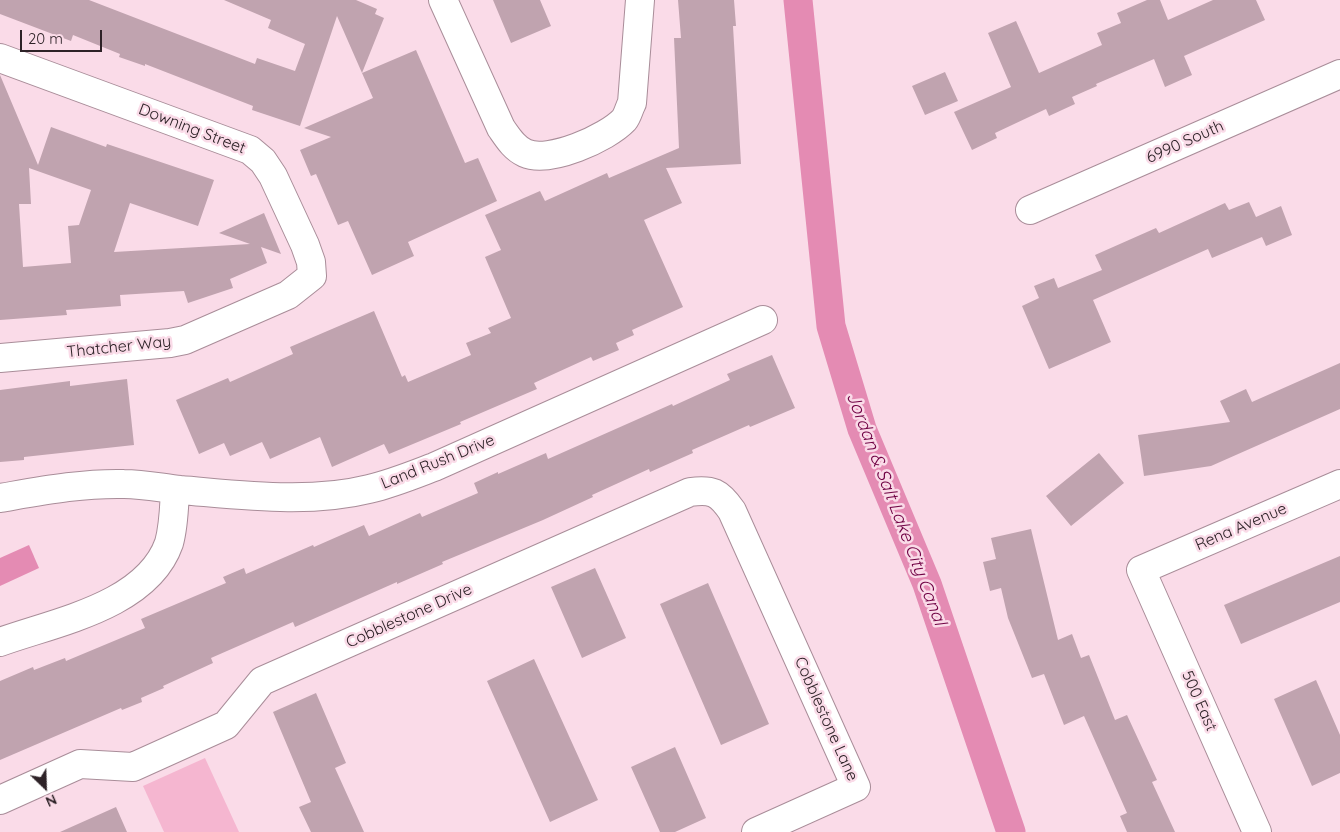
<!DOCTYPE html>
<html>
<head>
<meta charset="utf-8">
<style>
	body { margin:0 }
	#map { position:relative; width:1340px; height:832px; overflow:hidden; background:#fadbe8; font-family:Quicksand,sans-serif }
	canvas { display:block }
	.north { position:absolute; left:20px; top:762px; width:50px; height:50px; -webkit-text-stroke:4px #fadbe8; paint-order:stroke; rotate:156deg; font-size:14px; font-weight:700; line-height:20px; text-align:center; color:#2d2227 }
	.north::after { content:''; display:block; margin:auto; width:18px; height:22px; background:#2d2227; clip-path:polygon(50% 0,100% 100%,50% 72%,0 100%) }
	.scale { position:absolute; left:20px; top:30px; width:82px; height:22px; box-sizing:border-box; border:2px solid #2d2227; border-top:0; padding-left:6px; font-size:15px; line-height:18px; white-space:nowrap; color:#2d2227; -webkit-text-stroke:4px #fadbe8; paint-order:stroke }
</style>
</head>
<body>
<div id="map">
<canvas width="1340" height="832"></canvas>
<div class="north">N</div>
<div class="scale">20 m</div>
</div>
<script>
const ctx = document.querySelector('canvas').getContext('2d');
ctx.lineJoin = 'round';
function fill(path, color) { ctx.fillStyle = color; ctx.fill(path, 'evenodd'); }
function strokePath(path, color, width, dash) { ctx.strokeStyle = color; ctx.lineWidth = width; ctx.lineCap = dash ? 'butt' : 'round'; ctx.setLineDash(dash || []); ctx.stroke(path); }
function drawText(font, color, halo, rows, align = 'center') {
  ctx.font = font + ' Quicksand,sans-serif'; ctx.lineWidth = 5; ctx.setLineDash([]); ctx.textBaseline = 'middle'; ctx.strokeStyle = halo; ctx.fillStyle = color; for (const [text, x, y, turn = 0] of rows) {
    ctx.save(); ctx.translate(x, y); ctx.rotate((+turn || 0) * Math.PI / 180); ctx.textAlign = isNaN(turn) ? turn : align; if (halo) ctx.strokeText(text, 0, 0); ctx.fillText(text, 0, 0); ctx.restore();
  }
}
fill(new Path2D(`
	M205 758 239 832H164L143 786Z`), '#f5b6d0');
fill(new Path2D(`
	M29 545 39 568 0 586V558Z`), '#e48bb3');
strokePath(new Path2D(`
	M798 0 831 326 862 429 927 584 1011 832`), '#e48bb3', 29);
fill(new Path2D(`
	M0 0H89L255 64 257 58 295 71 305 44 268 28 271 20 224 0H356L377 9 375 14 384 18 362 73 337 16 300 126 252 110 253 106 145 64V66L119 57 120 54 73 35 71 41 0 14Z
	M493 0H540L551 26 511 43Z
	M678 0H734L736 26H733L741 164 666 168 682 203 644 220 683 307 632 330 634 335 616 343 619 350 593 361 591 357 534 383 537 389 460 422 461 424 389 454 384 444 332 467 320 437 270 459 262 442 230 456 224 443 199 454 176 400 228 378 230 382 293 354 290 347 374 311 402 377 405 375 408 382 471 355 466 343 491 333 488 328 511 318 485 257 501 250 485 215 540 191 545 201 607 173 609 178 679 148 674 38H681Z
	M1147 0H1160L1168 20 1213 0H1256L1265 20 1184 56 1192 75 1165 87 1154 59 1096 84 1097 86 1072 97 1075 104 1049 116 1046 109 995 133 997 138 972 150 954 112 1011 87 988 33 1016 21 1039 73 1102 45 1097 33 1121 23 1117 13Z
	M416 50 465 163 478 158 497 201 408 242 414 256 372 275 348 221 338 225 316 174 311 176 300 150 331 137 304 128 373 98 362 73Z
	M945 72 958 101 925 115 912 86Z
	M0 75 38 165 51 127 106 147 107 144 214 180 198 226 130 203 114 252 250 244 219 233 264 213 281 254 261 247 267 263 230 279 233 288 188 303 184 291 120 295 121 306 66 310 67 315 0 320ZM29 168 91 190 79 225 68 226 71 263 23 267 19 204H31Z
	M1249 202 1256 217 1281 206 1292 235 1266 246 1262 237 1212 258 1208 249 1093 300 1111 342 1049 369 1022 306 1039 298 1034 286 1054 278 1058 288 1102 270 1095 255 1156 228 1159 233 1225 203 1229 210Z
	M772 355 795 408 750 427 749 425 692 450 693 453 650 472 649 469 592 495 593 497 543 520 442 562 443 564 397 584V582L295 627 293 622 211 658 213 663 163 686 164 688 141 698 142 702 122 710 121 708 0 760V681L33 667 34 670 65 658 66 661 145 628 141 619 226 583 223 577 244 568 246 574 313 545 314 547 364 525 369 536 420 513 422 517 478 493 474 483 498 472V474L546 453 548 459 672 404 673 406 730 380 727 374Z
	M1340 363V409L1211 466 1144 476 1138 435 1230 422 1220 401 1246 389 1252 402Z
	M127 379 134 445 24 457V460L0 462V390L70 381V386Z
	M1099 453 1124 483 1071 526 1046 496Z
	M1031 529 1058 640 1072 634 1081 658 1089 655 1115 720 1127 715 1157 780 1152 782 1175 832H1127L1120 816 1127 813 1084 716 1064 725 1044 674 1032 678 1008 618 1001 588 990 591 983 562 996 559 991 538Z
	M1340 556V602L1241 644 1224 605Z
	M595 568 626 638 582 658 551 587Z
	M708 583 769 724 721 745 660 604Z
	M534 659 598 800 550 822 487 681Z
	M1316 680 1340 735V773L1312 786 1274 699Z
	M316 693 346 763 335 768 364 832H311L299 807 311 802 273 712Z
	M675 747 706 818 675 832H660L631 767Z
	M116 807 127 832H60Z`), '#c0a3af');
const street = new Path2D(`
	M443 0 501 128C508 138 514 148 525 153 549 164 607 138 624 120 628 115 629 108 632 103L640 0
	M0 58 250 150 263 161 273 176 305 245 311 262 312 276 288 295 185 340 170 343 0 358
	M1030 210 1340 74
	M0 498C41 491 82 483 124 484 143 484 162 488 180 490 242 495 309 504 369 489 391 484 413 475 434 467L763 320
	M0 642C55 622 147 606 169 543 174 525 174 507 175 490
	M0 800 80 764 133 767 226 725 262 681 690 492C712 489 719 492 732 511L856 787 756 832
	M1257 832 1141 570 1340 484`);
strokePath(street, '#a98d99', 30);
strokePath(street, '#fff', 28);
drawText('16px', '#2d2227', '#fadbe8', [
	["Downing Street",192,129,21],
	["6990 South",1185,142,-24],
	["Thatcher Way",119,347,-6],
	["Land Rush Drive",438,462,-22],
	["Rena Avenue",1241,527,-23],
	["Cobblestone Drive",409,616,-24],
	["500 East",1199,701,66],
	["Cobblestone Lane",826,719,66]
]);
drawText('italic 18px', '#6f0043', '#fadbe8', [
	["Jordan & Salt Lake City Canal",896,509,69]
]);
</script>
</body>
</html>
